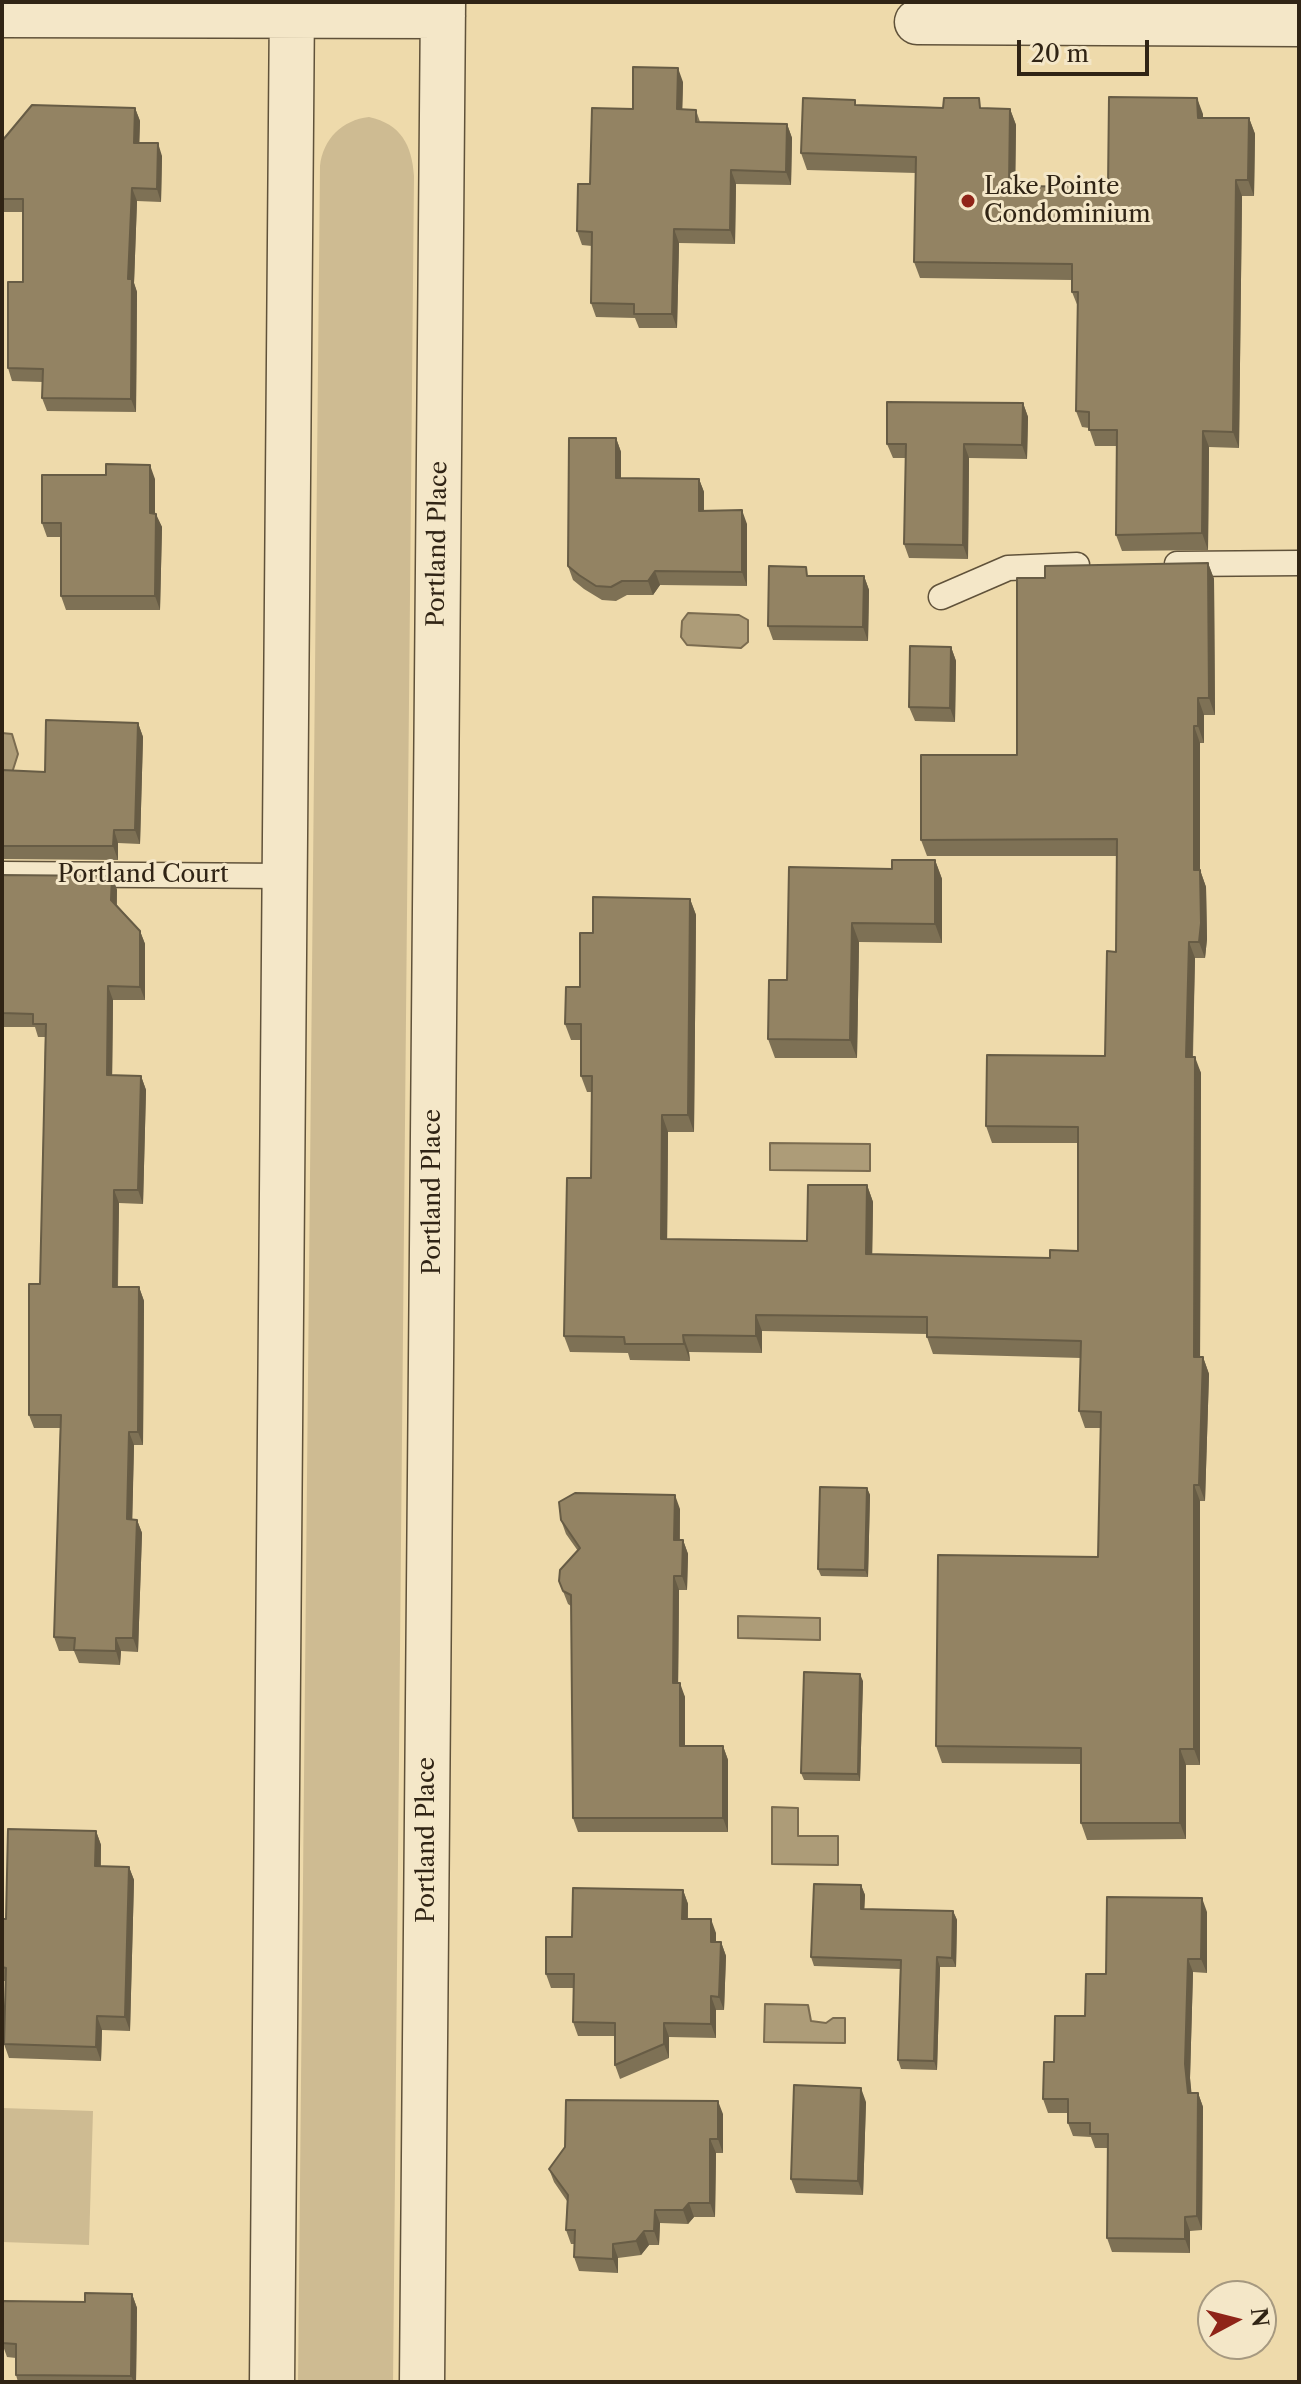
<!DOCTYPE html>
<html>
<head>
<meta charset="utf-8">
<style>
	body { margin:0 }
	#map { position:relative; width:1301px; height:2384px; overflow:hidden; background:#eedaab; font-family:"Libre Caslon Text",serif }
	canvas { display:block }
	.frame { position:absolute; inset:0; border:4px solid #302415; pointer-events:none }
	.north { position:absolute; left:1197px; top:2280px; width:80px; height:80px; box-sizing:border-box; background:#f4e7c8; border:2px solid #a69980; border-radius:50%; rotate:83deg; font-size:22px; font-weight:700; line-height:32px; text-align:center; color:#302415 }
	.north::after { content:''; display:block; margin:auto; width:28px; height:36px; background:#8f2418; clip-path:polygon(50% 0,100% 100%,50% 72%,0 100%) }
	.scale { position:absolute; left:1017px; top:40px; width:132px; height:36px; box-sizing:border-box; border:4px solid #302415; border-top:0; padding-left:10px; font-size:24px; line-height:28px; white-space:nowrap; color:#302415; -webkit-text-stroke:6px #f4e7c8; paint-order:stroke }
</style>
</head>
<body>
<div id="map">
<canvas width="1301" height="2384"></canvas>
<div class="frame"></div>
<div class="north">N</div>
<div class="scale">20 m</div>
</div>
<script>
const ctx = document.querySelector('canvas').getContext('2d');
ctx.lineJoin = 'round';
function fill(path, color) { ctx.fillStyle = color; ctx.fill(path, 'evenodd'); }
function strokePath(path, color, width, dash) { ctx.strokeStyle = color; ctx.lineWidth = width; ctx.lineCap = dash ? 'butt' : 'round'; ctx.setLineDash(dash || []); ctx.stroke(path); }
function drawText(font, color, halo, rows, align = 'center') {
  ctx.font = font + ' "Libre Caslon Text",serif'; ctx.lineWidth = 6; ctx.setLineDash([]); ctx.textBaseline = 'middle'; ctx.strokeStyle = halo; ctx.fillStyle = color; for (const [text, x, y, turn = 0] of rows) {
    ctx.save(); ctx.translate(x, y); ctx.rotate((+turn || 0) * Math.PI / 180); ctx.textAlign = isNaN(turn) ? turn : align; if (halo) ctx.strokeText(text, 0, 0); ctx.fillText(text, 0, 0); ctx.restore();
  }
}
fill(new Path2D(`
	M369 117C401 124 412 145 414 176L393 2382H298L320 166C323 139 342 120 369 117Z
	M2 2108 93 2111 89 2245 2 2242Z`), '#cebb92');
const water = new Path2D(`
	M688 613 739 615 748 620V642L741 648 687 645 681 637 682 621Z
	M2 733 12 734 18 754 11 776H2Z
	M770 1143 870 1144V1171L770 1170Z
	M738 1616 820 1618V1640L738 1638Z
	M772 1807 798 1808V1836H838V1865L772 1864Z
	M765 2004 808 2005 811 2021 826 2023 833 2018H845V2043L764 2042Z`);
fill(water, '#ad9c78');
strokePath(water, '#7b6c50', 2);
const service = new Path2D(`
	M1177 564 1299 563
	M941 597 1008 568 1077 565
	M2 874 285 876`);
const minor = new Path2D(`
	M2 15 443 16
	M917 22 1299 24
	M272 2382 292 2
	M422 2382 443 2`);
strokePath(service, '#60523a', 27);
strokePath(minor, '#60523a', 47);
strokePath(service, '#f4e7c8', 24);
strokePath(minor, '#f4e7c8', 44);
fill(new Path2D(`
	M683 82 682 109 696 110 700 122 787 124 792 138 791 185 736 184 735 244 679 243 677 328H639L635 318 596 317 591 303 592 246 582 245 577 231 590 184 633 109Z
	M1197 98 1203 118H1249L1255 134 1254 196H1242L1239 448 1209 447 1208 550 1122 551 1116 535 1117 446H1095L1089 428 1082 427 1076 411 1078 307 1072 292V280L920 278 914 262 916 173 807 170 801 153 857 105 1010 109 1016 125 1015 186 1108 187Z
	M135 108 140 121 139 143 162 156 161 202 137 201 134 283 137 292 136 412 47 411 42 398 43 382 12 381 8 368 23 282V212H2V141Z
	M1023 403 1028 417 1027 459 969 458 968 559 909 558 904 544 906 458H893L887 444Z
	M616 438 621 452V478L699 479 704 492V511L747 524V586L660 585 653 595H627L616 601 602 600 584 589 573 580 568 566Z
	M155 479V514L162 527 160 610H66L61 596V537H47L42 523Z
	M1208 563 1214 579 1215 715H1204V743H1200V870L1206 887 1207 939 1205 958H1195L1193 1057 1201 1073 1200 1357H1203L1209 1374 1205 1501H1200V1765H1186V1839L1087 1840 1081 1823V1764L942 1763 936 1746 1098 1557 1101 1428H1085L1079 1411 1081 1358 933 1354 927 1337V1334L762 1331V1353L689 1352 690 1361 630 1360 628 1353 570 1352 564 1336 591 1178 592 1092H587L581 1076V1040H571L565 1024 580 987 593 933 690 899 696 915 694 1132H668L667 1240 807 1241 867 1185 873 1202 872 1254 1050 1258 1078 1251V1143H992L986 1126 1105 1056 1116 952 1117 856H927L921 840 1017 755 1045 578Z
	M810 576H864L869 590 868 641 773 640 768 626Z
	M951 647 956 661 955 722 915 721 909 707Z
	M138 723 143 737 140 844 118 843V860L2 859V770L45 772Z
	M935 860 942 879V943L859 942 857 1058H775L768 1039 892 869Z
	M2 875 112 876 117 890V905L140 931 145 944V1000H113L112 1075 141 1076 146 1090 143 1204 119 1203 118 1287H139L144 1301 143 1445H134L132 1519 137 1520 142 1533 138 1652 121 1651 120 1665 79 1663 74 1651H59L54 1637 60 1428H34L29 1415 40 1284 45 1037H38L35 1027H2Z
	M867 1488 870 1495 868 1577 821 1576 818 1569Z
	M680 1509V1540H683L688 1554 687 1590H679L678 1683 685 1697V1746H723L728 1760V1832H578L573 1818 571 1606 568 1604 559 1581 578 1551 566 1534 561 1520Z
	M863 1681 860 1781 804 1780 801 1773Z
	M96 1831 101 1845V1866L129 1867 134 1880 130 2031 102 2030 101 2061 9 2058 4 2044 6 1981H2V1919H6Z
	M861 1885 865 1895 864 1909 953 1911 957 1920 956 1967H940L937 2070 901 2069 898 2060 900 1969 814 1966 811 1957Z
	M683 1890 688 1904V1919L716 1933V1942H721L726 1956 724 2010H716V2038L669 2037V2058L620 2079 615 2065V2036H578L573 2022 574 1988H551L546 1974 572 1937Z
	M1207 1912V1973L1193 1972 1190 2078 1191 2093H1198L1203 2107 1202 2230 1190 2231V2253L1112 2252 1107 2238 1108 2148H1095L1091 2137 1073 2136 1068 2123V2113H1048L1043 2099 1054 2062 1085 2016 1106 1974Z
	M866 2102 863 2195 796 2193 791 2179Z
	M723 2114V2153H716L715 2217H694L688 2224 660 2223 659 2245H649L641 2255 618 2258V2273L579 2271 574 2257V2244H571L566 2230 567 2201 554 2182 549 2169Z
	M132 2294 137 2308 136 2382H18L16 2375V2358L7 2357 2 2343 85 2302Z`), '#7e7155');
fill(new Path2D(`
	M678 68 683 82 682 123 677 109Z
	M1197 98 1203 114V134L1198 118Z
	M135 108 140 121 139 156 134 143Z
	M1010 109 1016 125 1015 202 1009 186Z
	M1249 118 1255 134 1254 196 1248 180Z
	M787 124 792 138 791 185 786 172Z
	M158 143 162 156 161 202 157 189Z
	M731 170 736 184 735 244 730 230Z
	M1236 180 1242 196 1239 448 1233 432Z
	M132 188 137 201 134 283 137 292 136 412 131 399 128 279Z
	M674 229 679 243 677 328 672 314Z
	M1023 403 1028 417 1027 459 1022 445Z
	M1203 431 1209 447 1208 550 1202 533Z
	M616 438 621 452V492L616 478Z
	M964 444 969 458 968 559 963 545Z
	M150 465 155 479V527L150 513Z
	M699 479 704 492V524L699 511Z
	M742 510 747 524V586L742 572Z
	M156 514 162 527 160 610 155 596Z
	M1208 563 1214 579 1215 715 1209 698Z
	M655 571 660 585 653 595 648 581Z
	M864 576 869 590 868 641 863 627Z
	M951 647 956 661 955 722 950 708Z
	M1198 698 1204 715V743L1198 726Z
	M138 723 143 737 140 844 135 830Z
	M1194 726 1200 743V887L1194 870Z
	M114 830 118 843V860L113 846Z
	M935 860 942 879V943L935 924Z
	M1200 870 1206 887 1207 939 1205 958 1199 942Z
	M112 876 117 890 116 913 111 900Z
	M690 899 696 915 694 1132 688 1115Z
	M852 923 859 942 857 1058 850 1040Z
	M140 931 145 944V1000L140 987Z
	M1189 942 1195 958 1192 1073 1186 1057Z
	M108 986 113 1000 112 1089 107 1075Z
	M1195 1057 1201 1073 1200 1373 1194 1357Z
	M141 1076 146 1090 143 1204 138 1190Z
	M662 1115 668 1132 667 1256 661 1239Z
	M867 1185 873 1202 872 1270 866 1254Z
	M114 1190 119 1203 117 1301 113 1287Z
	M139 1287 144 1301 143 1445 138 1432Z
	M756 1315 762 1331V1353L756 1336Z
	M683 1335 689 1352 690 1361 684 1344Z
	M1203 1357 1209 1374 1205 1501 1199 1485Z
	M129 1432 134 1445 132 1533 127 1519Z
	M1194 1485 1200 1501V1765L1194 1749Z
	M867 1488 870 1495 868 1577 865 1570Z
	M675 1495 680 1509 679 1554 674 1540Z
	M137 1520 142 1533 138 1652 133 1638Z
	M683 1540 688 1554 687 1590 682 1576Z
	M674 1576 679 1590 678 1697 673 1683Z
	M116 1638 121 1651 120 1665 116 1651Z
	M860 1674 863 1681 860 1781 858 1774Z
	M680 1683 685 1697V1760L680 1746Z
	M2 1714 4 1718 3 1771 2 1769Z
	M723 1746 728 1760V1832L723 1818Z
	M1180 1749 1186 1765V1839L1180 1823Z
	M96 1831 101 1845 100 1879 95 1866Z
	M129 1867 134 1880 130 2031 125 2017Z
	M861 1885 865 1895 864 1918 861 1909Z
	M683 1890 688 1904 687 1933 682 1919Z
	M1202 1898 1207 1912V1973L1201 1959Z
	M953 1911 957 1920 956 1967 952 1958Z
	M711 1919 716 1933V1956L711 1942Z
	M721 1942 726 1956 724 2010 719 1997Z
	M937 1957 940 1967 937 2070 934 2061Z
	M1188 1959 1193 1972 1190 2078 1193 2107 1188 2093 1185 2064Z
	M711 1996 716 2010V2038L711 2024Z
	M97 2016 102 2030 101 2061 96 2047Z
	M664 2023 669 2037V2058L664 2044Z
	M861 2088 866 2102 863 2195 858 2181Z
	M1198 2093 1203 2107 1202 2230 1197 2216Z
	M718 2101 723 2114V2153L718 2139Z
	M710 2139 716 2153 715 2217 710 2203Z
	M689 2203 694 2217 688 2224 683 2210Z
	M655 2210 660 2223 659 2245 654 2231Z
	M1185 2217 1190 2231V2253L1185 2239Z
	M644 2231 649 2245 641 2255 636 2241Z
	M613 2244 618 2258V2273L613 2259Z
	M132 2294 137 2308 136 2382H134L131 2376Z`), '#675c45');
const building = new Path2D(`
	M633 67 678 68 677 109 696 110V122L787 124 786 172 731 170 730 230 674 229 672 314H634V304L591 303 592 232 577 231 578 184H590L592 108 633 109Z
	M1109 97 1197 98 1198 118H1249L1248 180H1236L1233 432 1203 431 1202 533 1116 535 1117 430H1089V412L1076 411 1078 292H1072V264L914 262 916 157 801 153 803 98 855 100V105L943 108 944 98H979L980 108 1010 109 1009 186 1108 187Z
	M32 105 135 108 134 143H158L157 189 132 188 128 279H132L131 399 42 398 43 369 8 368V282H23V199H2V141Z
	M887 402 1023 403 1022 445 964 444 963 545 904 544 906 444H887Z
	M569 438H616V478L699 479V511L742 510V572L655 571 648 581H622L611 587 596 586 579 575 568 566Z
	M106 464 150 465V513L156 514 155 596H61V523H42V475H106Z
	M1208 563 1209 698H1198V726H1194V870H1200L1201 923 1199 942H1189L1186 1057H1195L1194 1357H1203L1199 1485H1194V1749H1180V1823H1081V1748L936 1746 938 1555 1098 1557 1101 1412 1079 1411 1081 1341 927 1337V1317L756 1315V1336L683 1335 684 1344H625L624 1337 564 1336 567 1178H591L592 1076H581V1024H565L566 987H580V933H593V897L690 899 688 1115H662L661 1239 807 1241 808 1185H867L866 1254 1050 1258V1250L1078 1251V1127L986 1126 987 1055 1105 1056 1107 951 1116 952 1117 839 921 840V755H1017V578H1045V566Z
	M769 566 806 567 807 576H864L863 627 768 626Z
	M910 646 951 647 950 708 909 707Z
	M46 720 138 723 135 830H114L113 846H2V770L45 772Z
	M892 860H935V924L852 923 850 1040 768 1039 769 980H787L789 867 892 869Z
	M2 875 112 876 111 900 140 931V987L108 986 107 1075 141 1076 138 1190H114L113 1287H139L138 1432H129L127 1519 137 1520 133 1638H116V1651L74 1650 75 1638 54 1637 61 1415H29V1284H40L46 1024H33V1014L2 1013Z
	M820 1487 867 1488 865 1570 818 1569Z
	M575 1493 675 1495 674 1540H683L682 1576H674L673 1683H680V1746H723V1818H573L571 1595 563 1591 559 1581 560 1570 580 1548 561 1520 559 1502Z
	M804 1672 860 1674 858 1774 801 1773Z
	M8 1829 96 1831 95 1866 129 1867 125 2017 97 2016 96 2047 4 2044 6 1968 2 1967V1919H6Z
	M814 1884 861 1885V1909L953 1911 952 1958 937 1957 934 2061 898 2060 901 1960 811 1957Z
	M573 1888 683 1890 682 1919H711V1942H721L719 1997 711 1996V2024L664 2023V2044L615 2065V2023L573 2022 574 1974H546V1937H572Z
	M1107 1897 1202 1898 1201 1959H1188L1185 2064 1188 2093H1198L1197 2216 1185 2217V2239L1107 2238 1108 2134H1090V2123H1068V2099H1043L1044 2062H1054L1055 2016H1085L1086 1974H1106Z
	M794 2085 861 2088 858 2181 791 2179Z
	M566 2100 718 2101V2139H710V2203H689L683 2210H655L654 2231H644L636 2241 613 2244V2259L574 2257 575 2230H566L568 2195 549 2169 565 2147Z
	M85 2293 132 2294 131 2376 16 2375V2344L2 2343 3 2301 85 2302Z`);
fill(building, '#938363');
strokePath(building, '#675c45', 2);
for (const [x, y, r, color] of [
	[968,201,8,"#8f2418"]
]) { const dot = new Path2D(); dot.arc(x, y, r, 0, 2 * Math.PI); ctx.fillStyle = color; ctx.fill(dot); strokePath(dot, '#f4e7c8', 3); }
drawText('24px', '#302415', '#f4e7c8', [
	["Lake Pointe",984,187],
	["Condominium",984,215]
], 'left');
drawText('24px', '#302415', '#f4e7c8', [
	["Portland Place",438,544,-89],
	["Portland Court",143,875],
	["Portland Place",433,1192,-90],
	["Portland Place",427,1840,-90]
]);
</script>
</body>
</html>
